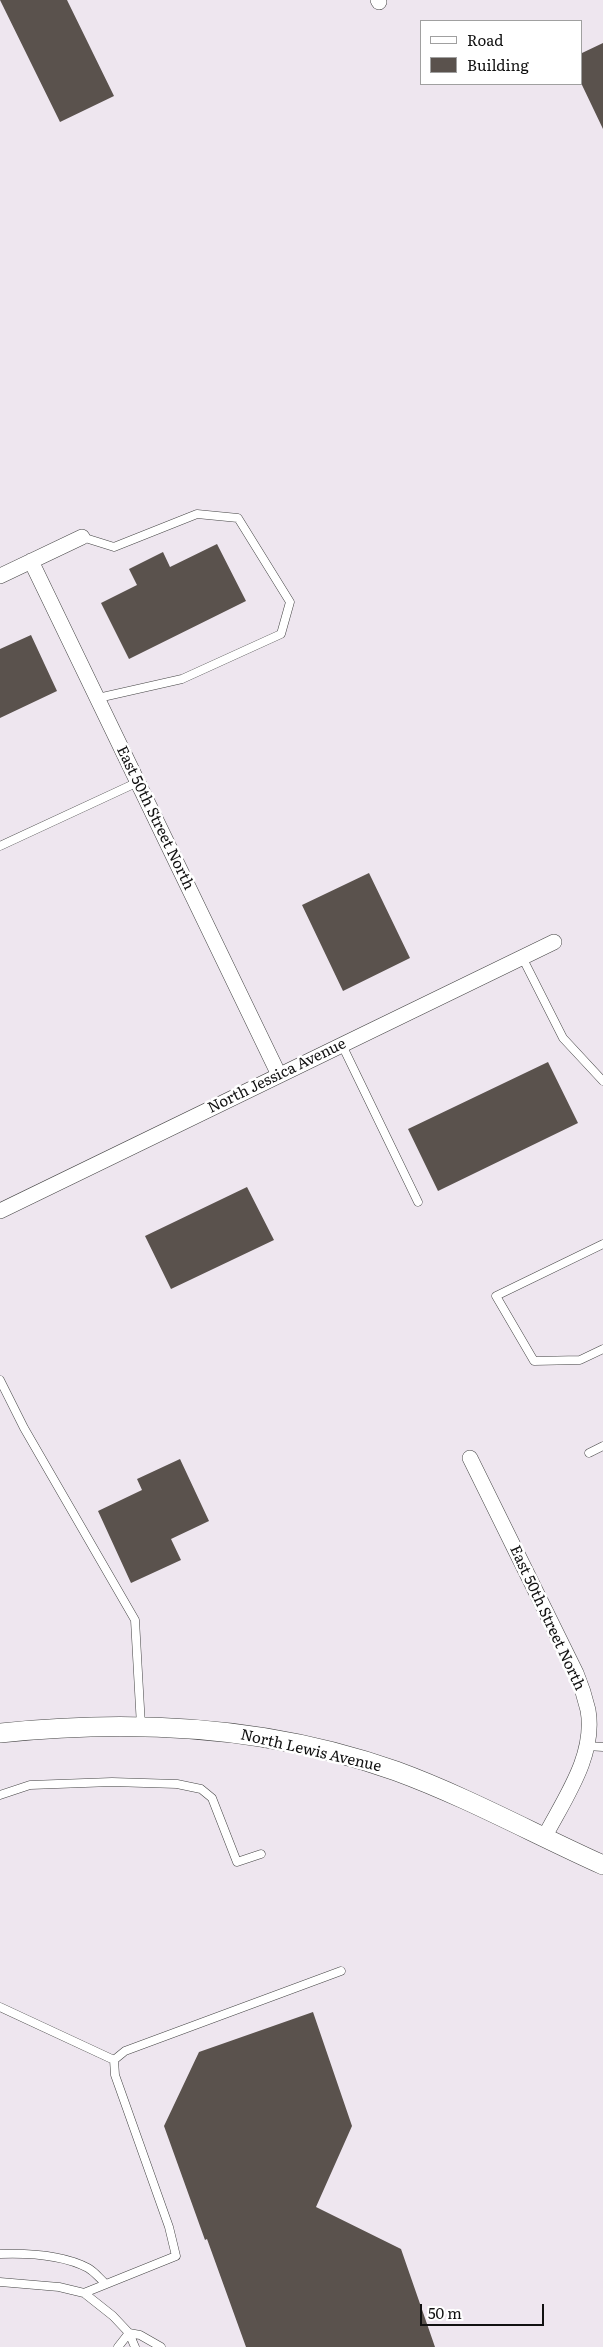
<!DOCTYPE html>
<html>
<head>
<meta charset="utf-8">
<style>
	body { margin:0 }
	#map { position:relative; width:603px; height:2347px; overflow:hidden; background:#fffdf5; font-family:Literata,serif }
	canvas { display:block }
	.legend { position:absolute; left:420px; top:20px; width:162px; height:65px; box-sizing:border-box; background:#fff; border:1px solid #a0a0a0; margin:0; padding:6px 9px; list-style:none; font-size:15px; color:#111 }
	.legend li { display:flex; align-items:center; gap:10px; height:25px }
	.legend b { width:25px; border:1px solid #a0a0a0 }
	.scale { position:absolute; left:420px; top:2304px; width:124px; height:22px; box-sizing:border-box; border:2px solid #111; border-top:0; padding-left:6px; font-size:15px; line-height:18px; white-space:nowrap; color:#111; -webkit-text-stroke:4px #fff; paint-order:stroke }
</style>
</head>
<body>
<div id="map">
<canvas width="603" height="2347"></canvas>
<ul class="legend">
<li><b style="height:6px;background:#fff"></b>Road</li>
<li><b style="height:14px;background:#5a524d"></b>Building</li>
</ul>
<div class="scale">50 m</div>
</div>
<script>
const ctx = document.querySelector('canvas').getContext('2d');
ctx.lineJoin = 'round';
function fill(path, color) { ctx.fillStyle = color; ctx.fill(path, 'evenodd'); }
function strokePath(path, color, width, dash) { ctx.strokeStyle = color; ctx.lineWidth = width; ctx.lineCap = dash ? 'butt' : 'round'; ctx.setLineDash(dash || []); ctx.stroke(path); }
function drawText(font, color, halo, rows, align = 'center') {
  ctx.font = font + ' Literata,serif'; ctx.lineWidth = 5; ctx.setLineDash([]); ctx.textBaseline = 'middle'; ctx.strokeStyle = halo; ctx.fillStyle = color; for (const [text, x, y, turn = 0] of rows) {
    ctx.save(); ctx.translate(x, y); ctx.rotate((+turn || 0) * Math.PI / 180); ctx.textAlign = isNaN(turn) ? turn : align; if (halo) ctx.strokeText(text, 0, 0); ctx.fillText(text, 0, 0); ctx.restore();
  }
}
fill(new Path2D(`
	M0 0H603V2347H0ZM422 21H582V84H422Z`), '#eee6ef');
fill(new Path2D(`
	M0 0H67L114 96 60 122Z
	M603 43V129L582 85V53Z
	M217 544 246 601 129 659 101 603 137 585 129 569 163 552 170 567Z
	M31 635 57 691 0 718V649Z
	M369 873 410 958 343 991 302 905Z
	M548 1062 578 1123 438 1191 408 1129Z
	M247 1187 274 1240 171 1289 145 1236Z
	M180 1459 209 1521 171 1539 181 1560 131 1583 98 1511 142 1490 137 1479Z
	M313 2012 352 2126 316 2207 401 2249 435 2347H246L207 2239 205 2240 164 2126 199 2052Z`), '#5a524d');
const service = new Path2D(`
	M82 537 114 547 197 514 238 518 290 602 281 634 182 679 98 698
	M0 846 138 782
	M522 957 563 1038 603 1081
	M342 1045 418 1202
	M603 1244 496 1296 534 1361 580 1360 603 1349
	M0 1380 24 1428 135 1620 141 1726
	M589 1453 603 1446
	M587 1746 603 1747
	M0 1795 30 1785 112 1782 177 1784 201 1789 212 1798 237 1862 261 1854
	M0 2007 114 2060
	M0 2254C28 2253 63 2255 88 2268 95 2272 100 2279 106 2284
	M0 2282 59 2287 84 2293 176 2256 169 2227 115 2075 114 2060 125 2051 341 1971
	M84 2293 113 2316 129 2333 118 2347
	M135 2347 129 2333 140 2335 161 2347`);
const minor = new Path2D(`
	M378 0 379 2
	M31 561 279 1075
	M0 576 82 537
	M0 1211 554 942
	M470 1458 576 1673C581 1685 585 1697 588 1710 596 1756 564 1799 544 1838`);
const tertiary = new Path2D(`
	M0 1733C132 1719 270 1726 396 1771 467 1797 534 1834 603 1865`);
strokePath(service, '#444', 9);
strokePath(minor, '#444', 16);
strokePath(tertiary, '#444', 20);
strokePath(service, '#fff', 8);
strokePath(minor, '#fff', 15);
strokePath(tertiary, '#fff', 19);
drawText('15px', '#111', '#fff', [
	["East 50th Street North",155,818,64],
	["North Jessica Avenue",277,1076,-26],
	["East 50th Street North",547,1618,65],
	["North Lewis Avenue",311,1751,13]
]);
</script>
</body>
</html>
